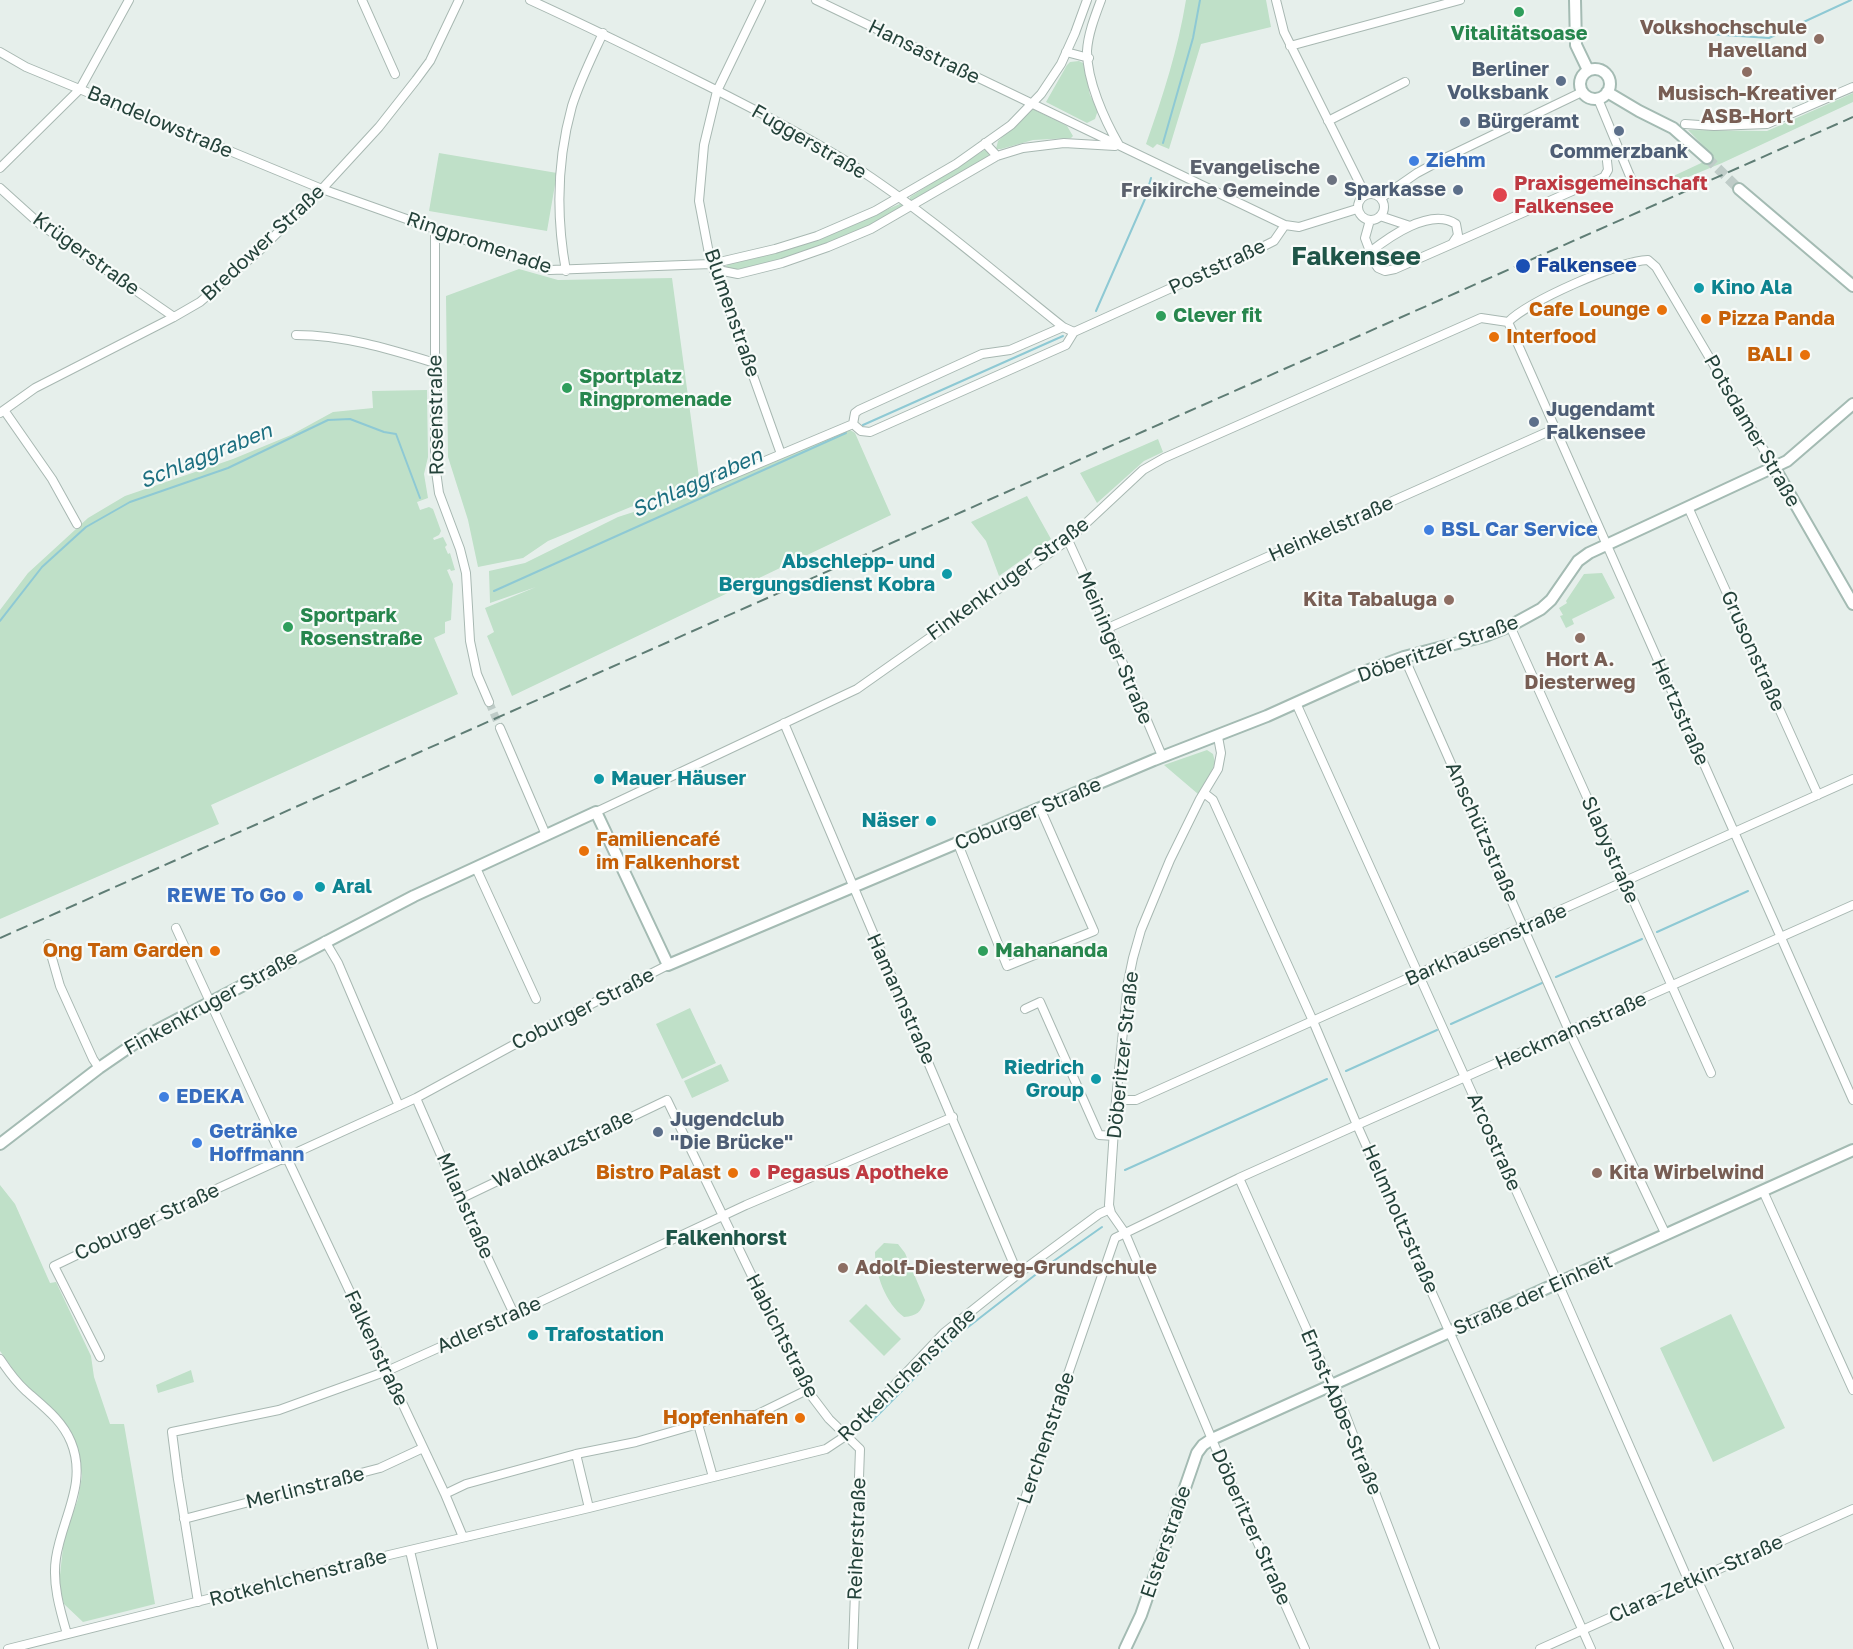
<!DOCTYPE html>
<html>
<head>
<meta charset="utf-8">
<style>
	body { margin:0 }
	canvas { display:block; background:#e6efeb }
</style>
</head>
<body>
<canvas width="1853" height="1649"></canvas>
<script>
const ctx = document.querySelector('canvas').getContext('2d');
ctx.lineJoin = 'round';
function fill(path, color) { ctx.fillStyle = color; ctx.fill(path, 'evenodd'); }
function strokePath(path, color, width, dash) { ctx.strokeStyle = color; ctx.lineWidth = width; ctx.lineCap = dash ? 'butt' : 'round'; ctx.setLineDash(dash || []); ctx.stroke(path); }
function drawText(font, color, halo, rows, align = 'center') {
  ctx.font = font + ' "Golos Text",sans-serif'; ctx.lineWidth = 4.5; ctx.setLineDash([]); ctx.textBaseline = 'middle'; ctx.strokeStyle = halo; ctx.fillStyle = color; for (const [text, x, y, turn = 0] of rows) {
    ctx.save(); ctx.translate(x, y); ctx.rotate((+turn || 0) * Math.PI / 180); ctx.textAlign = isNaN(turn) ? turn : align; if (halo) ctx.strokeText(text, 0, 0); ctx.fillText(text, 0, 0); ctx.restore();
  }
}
fill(new Path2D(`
	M1186 0H1266L1271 27 1201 44 1169 149 1157 144 1153 148 1146 144C1163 96 1178 49 1186 0Z
	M1079 61 1083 63 1090 95 1098 110 1095 119 1087 123 1046 102 1067 65 1070 62Z
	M1853 93V102L1722 163 1652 192 1650 187 1714 157 1688 130 1767 131Z
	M1033 109 1067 126 1073 136 1071 138 1033 140 1001 149H996L998 141Z
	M986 149 990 153 988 156 914 203 910 201V197Z
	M439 153 557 173 547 231 429 211Z
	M902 203 904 208C875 224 753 280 725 267L730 263 865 219Z
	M519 269 558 280 672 278 700 485 655 497 548 541 523 558 478 567 468 520 448 457 446 296Z
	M427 390 428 457 424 474 428 498 417 502 420 510 429 507 433 509 441 531 439 535 433 538 434 540 443 537 447 545 445 547 448 554 450 553 455 570 451 571 450 569 447 570 453 584 451 620 445 622V633L434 638 458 694 211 805 219 824 0 919V610L28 573 88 518 125 496 233 459 291 435 333 412 373 408 372 391Z
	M847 428 855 433 891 515 512 696 487 636 494 632 485 608 536 587 490 603 489 571 525 563 618 517 705 489Z
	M1158 439 1163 452 1144 461 1097 503 1080 473Z
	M1027 496 1051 539 999 576 986 541 971 522Z
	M1602 573 1615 598 1572 619 1574 624 1566 628 1560 616 1563 615 1559 608 1567 603 1566 601 1584 574Z
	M1207 750 1213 754 1215 762 1211 773 1198 794 1164 765Z
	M690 1008 716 1063 682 1079 656 1024Z
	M721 1064 729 1081 692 1098 684 1081Z
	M0 1185 15 1204 50 1283 56 1282 91 1356 94 1377 110 1424H124L155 1604 83 1622 64 1604 59 1584 64 1538 78 1499 82 1476 78 1452 69 1428 52 1409 23 1383 0 1351Z
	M884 1243 898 1244 905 1253 925 1300C921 1312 917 1316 904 1317 886 1304 875 1274 875 1252Z
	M866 1304 901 1339 884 1356 849 1321Z
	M1731 1314 1785 1428 1713 1462 1660 1348Z
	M191 1370 194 1382 158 1393 156 1385Z`), '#bfe0c8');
strokePath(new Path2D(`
	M1664 31 1769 38 1851 0
	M1163 143 1193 38 1200 0
	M1096 311 1145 199 1151 178
	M863 425 1063 336
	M494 591 846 433
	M0 621 42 567 86 527 130 502 228 468 328 420 350 419 384 432 396 434 420 498
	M1657 932 1748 891
	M1556 977 1642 939
	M1451 1024 1542 983
	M1346 1071 1437 1030
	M1125 1170 1327 1079
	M872 1421 954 1338 1048 1265 1102 1227`), '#8ec9d4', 2);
strokePath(new Path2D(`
	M489 702 500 728`), '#bfccc8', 8, [8, 4]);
strokePath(new Path2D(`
	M1707 158 1739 189`), '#bfccc8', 10, [10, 5]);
const street = new Path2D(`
	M362 0 395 74
	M530 0C589 27 648 56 706 85 756 110 806 136 854 166 928 214 994 272 1063 327L1074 332
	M761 0 717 91 704 145 699 201 711 264 721 286 781 454
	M816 0 1285 225 1299 227 1357 209
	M1101 0C1095 16 1088 34 1087 51 1087 81 1104 119 1119 145
	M1276 0 1284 32 1365 194
	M1290 46 1460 0
	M0 52 26 67 322 189 550 270 711 264 775 249 817 236 875 211 956 164 1011 125 1041 94 1061 64 1075 33 1087 0
	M1066 52 1089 58
	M1598 99 1632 181
	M1328 121 1405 82
	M1685 124 1714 126 1767 124 1853 87
	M985 143 997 156
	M0 168 80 89 129 0
	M0 188 41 225 174 317
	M1358 207a13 13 0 1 1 26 0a13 13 0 1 1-26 0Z
	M1381 198 1417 173 1445 158 1582 92
	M1380 216 1410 226
	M435 228V464L439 493 460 549 466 573 470 641 477 674 489 702
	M1452 244 1604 177 1608 170 1607 161
	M1370 252C1389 237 1431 207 1456 224L1458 235 1452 244 1395 269 1385 271 1378 268 1374 262 1365 238 1370 220
	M711 264 723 271 738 274 782 263 828 247 871 229 997 156 1023 148 1064 143 1115 146
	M566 271C556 216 557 160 572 106 580 81 592 57 603 33
	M1508 322 1853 1100
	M1508 322C1529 301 1619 261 1648 260L1656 267 1774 467
	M296 335C344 335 389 349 435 363
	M4 410 52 479 77 524
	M0 413 35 388 174 317 200 302 259 251 322 189 379 127 416 80 430 61 459 0
	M853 424 861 431 870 432 1066 345 1074 332 1264 246 1274 241 1285 225
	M853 424 855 413 859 410 982 354 1010 350 1063 327
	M703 487 853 424
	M1688 507 1818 795
	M1068 540 1108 628 1162 756
	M1510 626 1711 1073
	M1108 628 1554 429
	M1404 657 1569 1031 1666 1235
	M1296 703 1561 1290 1689 1582
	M784 723 1018 1274
	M500 728 546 835
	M1218 737 1221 753 1218 769 1200 799 1170 860 1141 930 1133 958 1128 982 1116 1100 1109 1205 1111 1213 1125 1233 1216 1449 1305 1649
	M1204 793 1213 800 1313 1021 1357 1125 1591 1649
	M596 812 857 689 1068 540 1143 470 1164 458 1481 318 1508 322
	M958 844 1007 966 1094 931 1040 808
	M476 868 536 999
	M176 928 283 1160
	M325 941 338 963 399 1106
	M48 944 60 986 93 1059 99 1068
	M1025 1009 1040 1002 1099 1135 1114 1136
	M416 1098 460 1199 514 1314
	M1116 1100H1136L1853 779
	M287 1158 445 1494 463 1537
	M1239 1178 1328 1377 1336 1390 1435 1649
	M1763 1191 1853 1390
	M460 1199 667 1100 807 1390 829 1419 860 1449 853 1649
	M100 1357 54 1266 179 1206 416 1098 552 1024 668 965
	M0 1359C8 1371 16 1382 26 1391 44 1407 62 1420 71 1442 88 1483 62 1518 56 1558 52 1583 60 1610 67 1634
	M698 1424 713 1477
	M576 1454 589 1508
	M445 1494 466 1484 576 1454 636 1442 698 1424 718 1416 756 1415 807 1390
	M184 1519 380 1468 423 1448
	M410 1551 433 1649
	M1697 1579 1729 1649
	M198 1602 178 1479 172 1432 279 1410 387 1371 516 1313 746 1205 953 1117
	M8 1649 304 1575 589 1508 826 1449 847 1435 944 1333 1018 1274 1099 1214 1110 1209
	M973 1649 1115 1238 1239 1178 1357 1125 1853 905
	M1540 1649 1853 1509`);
const secondary = new Path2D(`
	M1575 0 1576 45 1588 70
	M1580 84a15 15 0 1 1 30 0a15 15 0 1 1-30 0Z
	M1607 92 1639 111 1673 128 1707 158
	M1739 189 1853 286
	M1774 467 1853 604
	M0 1144 99 1068 144 1037 414 896 596 812 668 965 1154 760 1267 716 1369 670 1404 657 1485 636 1510 626 1541 609 1551 600 1578 561 1589 553 1787 461 1853 404
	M1125 1649 1141 1615 1197 1453 1203 1445 1212 1439 1853 1150`);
strokePath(street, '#a8b8b2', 10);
strokePath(secondary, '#a4bbb3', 14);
strokePath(street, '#fff', 8);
strokePath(secondary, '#fff', 10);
strokePath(new Path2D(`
	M0 938 1853 117`), '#5f7d75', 2, [12, 6]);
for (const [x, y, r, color] of [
	[1519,12,6,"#2e9e5b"],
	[1819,39,6,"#8d6e63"],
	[1747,72,6,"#8d6e63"],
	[1561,81,6,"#5c6f8a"],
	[1465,122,6,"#5c6f8a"],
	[1619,131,6,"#5c6f8a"],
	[1414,161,6,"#3f7fe0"],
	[1332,180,6,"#6b7280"],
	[1458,190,6,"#5c6f8a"],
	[1500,195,8,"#e0444e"],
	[1523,266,8,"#1a4fb4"],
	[1699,288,6,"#0f9aa8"],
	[1662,310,6,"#e8710a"],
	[1161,316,6,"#2e9e5b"],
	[1706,319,6,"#e8710a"],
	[1494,337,6,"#e8710a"],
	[1805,355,6,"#e8710a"],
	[567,388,6,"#2e9e5b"],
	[1534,422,6,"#5c6f8a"],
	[1429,530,6,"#3f7fe0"],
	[947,574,6,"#0f9aa8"],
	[1449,600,6,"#8d6e63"],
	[288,627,6,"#2e9e5b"],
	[1580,638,6,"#8d6e63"],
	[599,779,6,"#0f9aa8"],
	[931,821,6,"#0f9aa8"],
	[584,851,6,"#e8710a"],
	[320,887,6,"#0f9aa8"],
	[298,896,6,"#3f7fe0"],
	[215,951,6,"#e8710a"],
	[983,951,6,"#2e9e5b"],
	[1096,1079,6,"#0f9aa8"],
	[164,1097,6,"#3f7fe0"],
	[658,1132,6,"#5c6f8a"],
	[197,1143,6,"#3f7fe0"],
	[733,1173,6,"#e8710a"],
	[755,1173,6,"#e0444e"],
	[1597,1173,6,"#8d6e63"],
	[843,1268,6,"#8d6e63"],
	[533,1335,6,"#0f9aa8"],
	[800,1418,6,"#e8710a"]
]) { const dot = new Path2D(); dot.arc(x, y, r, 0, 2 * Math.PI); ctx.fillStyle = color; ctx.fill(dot); strokePath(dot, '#f7fbf9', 2); }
drawText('bold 20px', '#785e54', '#f7fbf9', [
	["Volkshochschule",1807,28],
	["Havelland",1807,51],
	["Musisch-Kreativer",1747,94,"center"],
	["ASB-Hort",1747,117,"center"],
	["Kita Tabaluga",1437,600],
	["Hort A.",1580,660,"center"],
	["Diesterweg",1580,683,"center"],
	["Kita Wirbelwind",1609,1173,"left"],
	["Adolf-Diesterweg-Grundschule",855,1268,"left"]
], 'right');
drawText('bold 20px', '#27864d', '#f7fbf9', [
	["Vitalitätsoase",1519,34,"center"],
	["Clever fit",1173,316],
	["Sportplatz",579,377],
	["Ringpromenade",579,400],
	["Sportpark",300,616],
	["Rosenstraße",300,639],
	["Mahananda",995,951]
], 'left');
drawText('20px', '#24423a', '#f7fbf9', [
	["Hansastraße",924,52,26],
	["Bandelowstraße",160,122,23],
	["Fuggerstraße",809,142,30],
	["Bredower Straße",263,243,-43],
	["Ringpromenade",479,243,19],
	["Krügerstraße",86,254,36],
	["Poststraße",1217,267,-25],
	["Blumenstraße",732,313,71],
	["Rosenstraße",436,415,-91],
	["Potsdamer Straße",1752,431,60],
	["Heinkelstraße",1331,529,-24],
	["Finkenkruger Straße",1008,579,-36],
	["Meininger Straße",1115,648,67],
	["Döberitzer Straße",1438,649,-19],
	["Grusonstraße",1753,651,66],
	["Hertzstraße",1680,712,66],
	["Coburger Straße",1028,814,-23],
	["Anschützstraße",1482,832,66],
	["Slabystraße",1610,850,66],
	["Barkhausenstraße",1486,945,-24],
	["Hamannstraße",901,999,66],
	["Finkenkruger Straße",211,1003,-29],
	["Coburger Straße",583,1009,-27],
	["Heckmannstraße",1571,1031,-24],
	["Döberitzer Straße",1123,1055,-84],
	["Arcostraße",1494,1142,66],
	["Waldkauzstraße",563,1149,-26],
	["Milanstraße",465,1206,66],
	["Helmholtzstraße",1400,1219,66],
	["Coburger Straße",147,1222,-25],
	["Straße der Einheit",1533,1295,-24],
	["Adlerstraße",489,1325,-24],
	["Habichtstraße",782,1336,63],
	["Falkenstraße",376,1348,65],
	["Rotkehlchenstraße",907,1375,-44],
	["Ernst-Abbe-Straße",1341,1412,67],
	["Lerchenstraße",1046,1438,-71],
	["Merlinstraße",305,1488,-14],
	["Döberitzer Straße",1251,1527,66],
	["Reiherstraße",857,1539,-88],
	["Elsterstraße",1166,1542,-71],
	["Rotkehlchenstraße",298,1578,-14],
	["Clara-Zetkin-Straße",1696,1579,-24]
]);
drawText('bold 20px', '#4e5e75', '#f7fbf9', [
	["Berliner",1549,70,"right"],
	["Volksbank",1549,93,"right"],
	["Bürgeramt",1477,122],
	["Commerzbank",1619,152,"center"],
	["Sparkasse",1446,190,"right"],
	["Jugendamt",1546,410],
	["Falkensee",1546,433],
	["Jugendclub",670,1120],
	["\"Die Brücke\"",670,1143]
], 'left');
drawText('bold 20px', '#366cbe', '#f7fbf9', [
	["Ziehm",1426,161],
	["BSL Car Service",1441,530],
	["REWE To Go",286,896,"right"],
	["EDEKA",176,1097],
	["Getränke",209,1132],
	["Hoffmann",209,1155]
], 'left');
drawText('bold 20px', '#5b616d', '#f7fbf9', [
	["Evangelische",1320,168],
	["Freikirche Gemeinde",1320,191]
], 'right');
drawText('bold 20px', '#be3a42', '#f7fbf9', [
	["Praxisgemeinschaft",1514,184],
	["Falkensee",1514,207],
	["Pegasus Apotheke",767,1173]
], 'left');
drawText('bold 20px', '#164399', '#f7fbf9', [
	["Falkensee",1537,266]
], 'left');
drawText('bold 20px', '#0d838f', '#f7fbf9', [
	["Kino Ala",1711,288],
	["Abschlepp- und",935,562,"right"],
	["Bergungsdienst Kobra",935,585,"right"],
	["Mauer Häuser",611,779],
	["Näser",919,821,"right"],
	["Aral",332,887],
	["Riedrich",1084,1068,"right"],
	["Group",1084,1091,"right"],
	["Trafostation",545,1335]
], 'left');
drawText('bold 20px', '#c56008', '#f7fbf9', [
	["Cafe Lounge",1650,310],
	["Pizza Panda",1718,319,"left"],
	["Interfood",1506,337,"left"],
	["BALI",1793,355],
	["Familiencafé",596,840,"left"],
	["im Falkenhorst",596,863,"left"],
	["Ong Tam Garden",203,951],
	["Bistro Palast",721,1173],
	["Hopfenhafen",788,1418]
], 'right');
drawText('italic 21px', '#1c6f80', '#f7fbf9', [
	["Schlaggraben",206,456,-22],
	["Schlaggraben",697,483,-24]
]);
drawText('bold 21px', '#1f5548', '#f7fbf9', [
	["Falkenhorst",726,1238]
]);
drawText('bold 26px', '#1f5548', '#f7fbf9', [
	["Falkensee",1356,257]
]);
</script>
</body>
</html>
